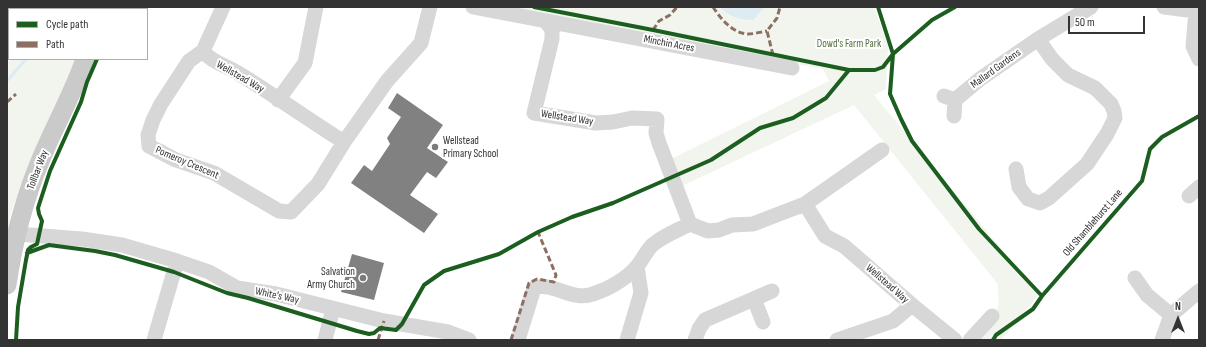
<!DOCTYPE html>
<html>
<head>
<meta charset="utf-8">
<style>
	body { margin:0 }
	#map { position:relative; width:1206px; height:347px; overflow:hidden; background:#fff; font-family:"Sofia Sans Condensed",sans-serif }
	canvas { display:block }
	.frame { position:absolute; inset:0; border:8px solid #333; pointer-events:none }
	.legend { position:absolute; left:8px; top:8px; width:140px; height:52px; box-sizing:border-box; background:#fff; border:1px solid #adadad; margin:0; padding:5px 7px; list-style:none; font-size:12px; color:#333 }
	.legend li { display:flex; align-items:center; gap:8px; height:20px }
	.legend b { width:20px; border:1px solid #adadad }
	.north { position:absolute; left:1158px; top:299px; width:40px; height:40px; -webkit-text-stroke:3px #fff; paint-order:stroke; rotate:0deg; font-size:11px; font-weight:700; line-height:16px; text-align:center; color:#333 }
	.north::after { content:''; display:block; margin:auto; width:14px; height:18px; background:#333; clip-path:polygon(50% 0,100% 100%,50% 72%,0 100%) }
	.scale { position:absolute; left:1068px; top:16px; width:77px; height:18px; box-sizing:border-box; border:2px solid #333; border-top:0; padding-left:5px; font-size:12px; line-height:14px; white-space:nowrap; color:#333; -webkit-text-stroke:3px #fff; paint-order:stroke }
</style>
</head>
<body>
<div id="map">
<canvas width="1206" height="347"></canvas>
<div class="frame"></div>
<ul class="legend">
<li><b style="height:5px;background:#1b5e20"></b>Cycle path</li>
<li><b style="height:5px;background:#8d6e63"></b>Path</li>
</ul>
<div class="north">N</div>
<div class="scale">50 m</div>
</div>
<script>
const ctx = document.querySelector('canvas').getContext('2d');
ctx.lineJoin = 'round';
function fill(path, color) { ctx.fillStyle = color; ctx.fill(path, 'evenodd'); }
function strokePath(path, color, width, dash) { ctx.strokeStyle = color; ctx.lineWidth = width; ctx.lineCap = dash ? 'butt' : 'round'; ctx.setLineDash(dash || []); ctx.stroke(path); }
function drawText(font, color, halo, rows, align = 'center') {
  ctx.font = font + ' "Sofia Sans Condensed",sans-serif'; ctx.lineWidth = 4; ctx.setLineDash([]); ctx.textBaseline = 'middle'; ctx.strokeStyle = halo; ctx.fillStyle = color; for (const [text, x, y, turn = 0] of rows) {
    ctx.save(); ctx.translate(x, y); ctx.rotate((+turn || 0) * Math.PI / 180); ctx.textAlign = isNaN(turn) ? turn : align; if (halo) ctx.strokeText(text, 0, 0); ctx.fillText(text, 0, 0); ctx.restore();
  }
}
fill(new Path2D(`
	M7 7H92L91 9H9V59H77L25 174 11 212 7 237Z
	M498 7H874L888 46 886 89 874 95 1039 294 1001 340H977C995 320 1002 310 997 283L854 105 682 186 671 159 829 81 823 69Z`), '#f1f5ed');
fill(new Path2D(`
	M720 7H764V8L753 20C741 20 729 17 720 7Z`), '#ddebf3');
strokePath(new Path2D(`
	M7 81 26 59`), '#ddebf3', 3);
fill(new Path2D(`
	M397 93 443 125 427 148 448 162 436 178 427 172 410 195 438 214 424 233 351 183 364 165 372 171 390 144 387 138 401 117 388 108Z
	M352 254 384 263 374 300 341 292Z`), '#818181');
strokePath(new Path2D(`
	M223 7 203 51C212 63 226 65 238 73 274 95 309 120 344 142L387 81 421 43 430 7
	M473 7 792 68
	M1164 7 1196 11H1199
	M1196 11 1193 46 1199 59
	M546 22 552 29V39L534 113 596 123 613 122 632 118 657 119 656 133 659 143 690 224 708 231 719 230 732 225 753 224 771 217 805 204 882 150
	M203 51 189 61 161 104 153 120 148 135 149 146 176 160 214 173 279 211 291 212 318 184 344 142
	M944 96 955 100 980 79 1038 39 1091 7
	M278 100 305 63 316 7
	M954 116 955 100
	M1016 169 1019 187 1028 199 1040 203 1049 198 1087 164 1107 134 1115 118 1114 111 1111 104 1095 88 1068 75 1052 59 1038 39
	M1189 196 1199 187
	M805 204 825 236 844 246 912 305 893 321 837 340
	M17 234 82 239 122 245 177 261 209 272 237 288 276 294 384 321 448 332 469 340
	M1135 278 1147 295 1171 315
	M754 299 763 322
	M912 305 955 340
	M154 340 177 261
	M325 340 333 309
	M518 340 534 288C553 281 572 302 593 294 609 289 628 278 638 265 644 258 648 247 655 243 665 235 678 230 690 224
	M627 340 641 293 637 267
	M695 340 699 329 705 320 772 291
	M970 340 992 316
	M1162 340 1171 315 1199 291`), '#d7d7d7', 15);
strokePath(new Path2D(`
	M100 9 101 7
	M7 285C13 243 24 199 41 159 55 125 73 94 85 59`), '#cacaca', 19);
strokePath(new Path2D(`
	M713 7C721 19 732 33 748 34 754 34 761 32 767 31
	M653 30 659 21 670 15 677 7
	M773 55 767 31 777 18 780 7
	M7 102 16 94
	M378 340 384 321
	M511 340 529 283 537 279 554 282 556 275 538 232`), '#8d6e63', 3, [6, 3]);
strokePath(new Path2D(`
	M534 7 653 30 849 70
	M878 7 893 54 890 94 901 119 912 141 979 229 1042 296
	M27 253 49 245 95 251 115 255 174 272 227 293 248 298 357 331 369 334 374 333 380 328 396 330 402 324 424 285 444 271 499 254 538 232 572 217 613 203 711 160 760 128 793 118 826 98 849 70H875L883 67 893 54 932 20 955 7
	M16 340 18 307 26 260 28 250 31 247 37 244 42 221 39 214 38 208 50 171 81 102 87 82 97 59
	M993 340 996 335 1033 309 1042 296 1142 181 1150 149 1162 137 1199 116`), '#1b5e20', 4);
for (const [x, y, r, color] of [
	[435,147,4,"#7a7a7a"],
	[363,278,4,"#7a7a7a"]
]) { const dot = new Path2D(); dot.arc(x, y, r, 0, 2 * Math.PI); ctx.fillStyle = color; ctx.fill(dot); strokePath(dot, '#fff', 1.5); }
drawText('11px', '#333', '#fff', [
	["Minchin Acres",669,44,11],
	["Mallard Gardens",996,69,-36],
	["Wellstead Way",240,77,30],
	["Wellstead Way",567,118,9],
	["Pomeroy Crescent",187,163,23],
	["Tollbar Way",38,170,-69],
	["Old Shamblehurst Lane",1093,223,-49],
	["Wellstead Way",887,284,41],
	["White's Way",277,296,12]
]);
drawText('11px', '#56703f', '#fff', [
	["Dowd's Farm Park",849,44]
]);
drawText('11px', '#333', '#fff', [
	["Wellstead",443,141],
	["Primary School",443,154],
	["Salvation",355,272,"right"],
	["Army Church",355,285,"right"]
], 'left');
</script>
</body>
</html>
